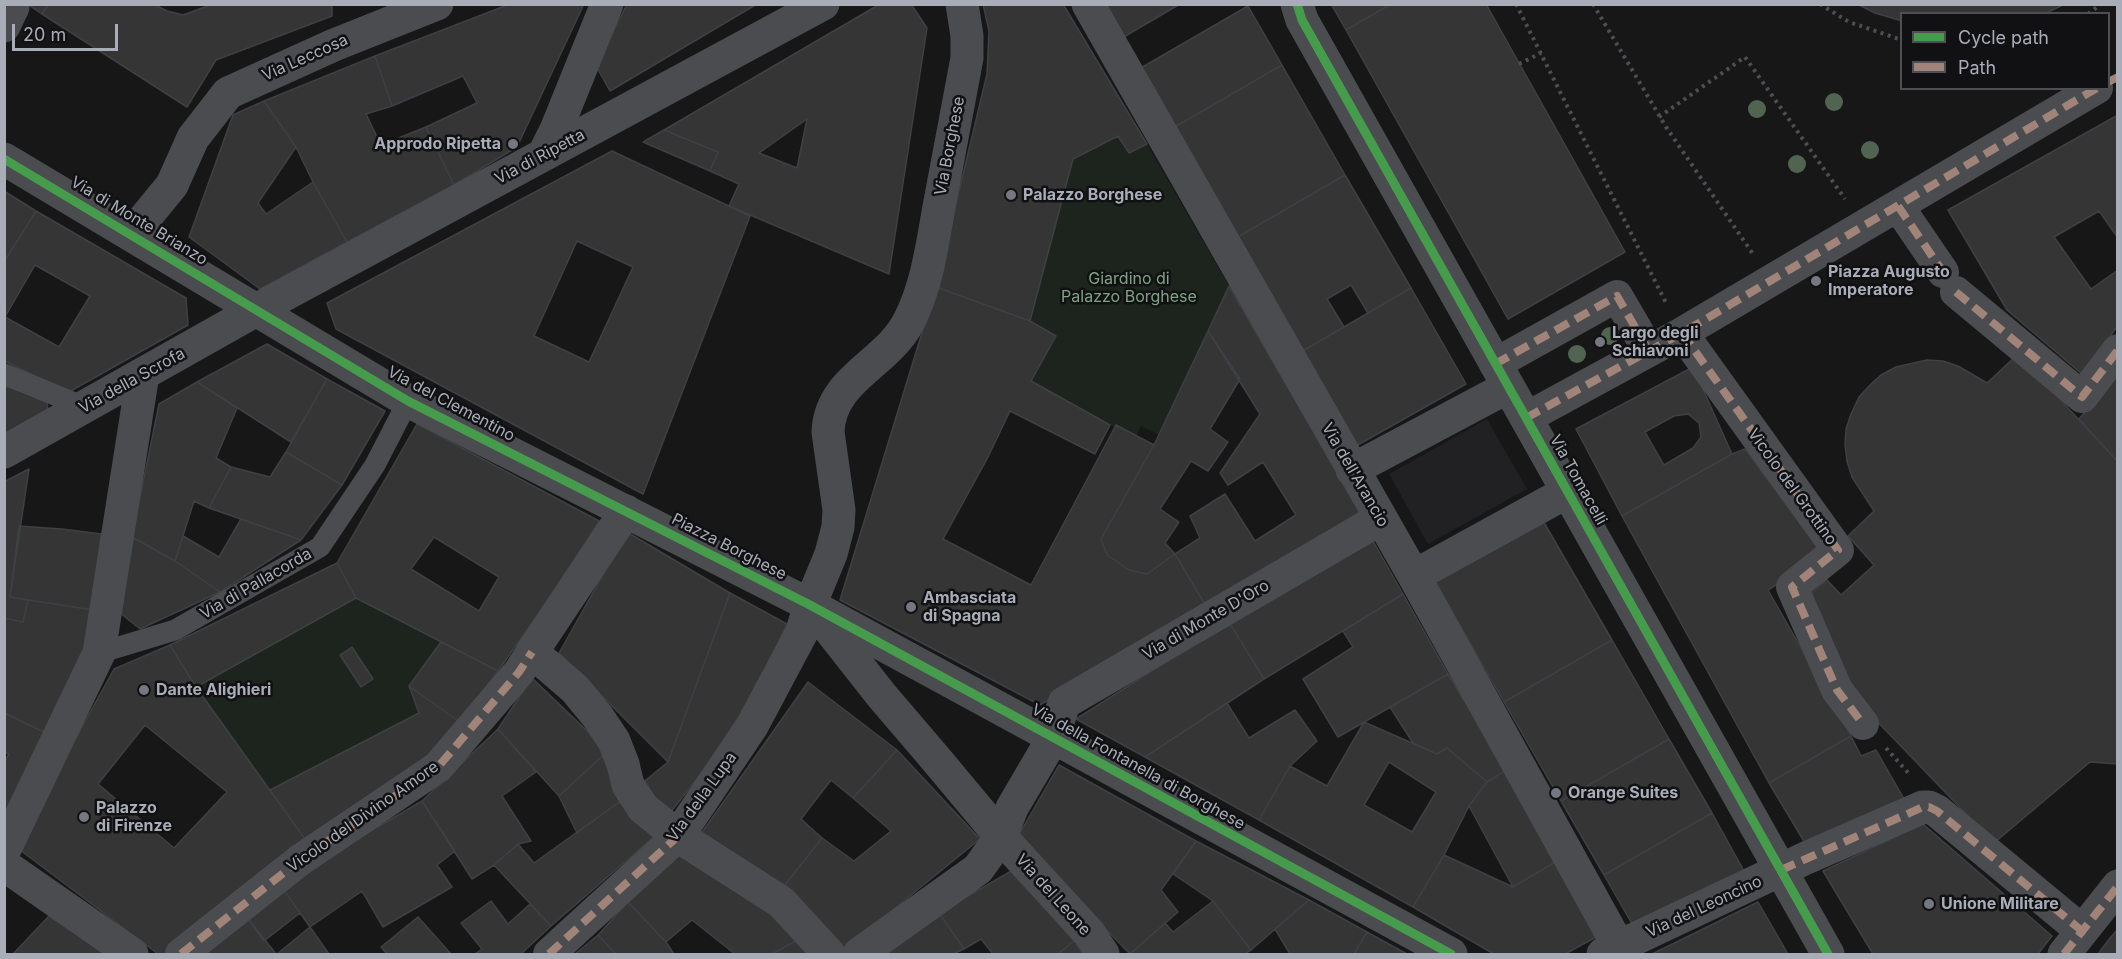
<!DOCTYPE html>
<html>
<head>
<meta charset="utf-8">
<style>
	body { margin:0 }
	#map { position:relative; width:2122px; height:959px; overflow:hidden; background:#171717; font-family:Inter,sans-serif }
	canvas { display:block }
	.frame { position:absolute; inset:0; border:6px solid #a8adb8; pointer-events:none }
	.legend { position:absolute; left:1900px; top:12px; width:210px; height:78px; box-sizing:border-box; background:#111113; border:2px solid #4d4f55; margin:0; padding:8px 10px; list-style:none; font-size:18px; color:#a8adb8 }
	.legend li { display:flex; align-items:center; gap:12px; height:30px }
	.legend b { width:30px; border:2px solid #4d4f55 }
	.scale { position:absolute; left:12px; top:24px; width:106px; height:27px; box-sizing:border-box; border:3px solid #a8adb8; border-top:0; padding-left:8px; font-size:18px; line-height:21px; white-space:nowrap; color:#a8adb8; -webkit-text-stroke:4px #111113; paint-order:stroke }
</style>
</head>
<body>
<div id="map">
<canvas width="2122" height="959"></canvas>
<div class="frame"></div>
<ul class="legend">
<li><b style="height:8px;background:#469c4c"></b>Cycle path</li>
<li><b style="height:8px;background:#a18479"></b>Path</li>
</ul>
<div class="scale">20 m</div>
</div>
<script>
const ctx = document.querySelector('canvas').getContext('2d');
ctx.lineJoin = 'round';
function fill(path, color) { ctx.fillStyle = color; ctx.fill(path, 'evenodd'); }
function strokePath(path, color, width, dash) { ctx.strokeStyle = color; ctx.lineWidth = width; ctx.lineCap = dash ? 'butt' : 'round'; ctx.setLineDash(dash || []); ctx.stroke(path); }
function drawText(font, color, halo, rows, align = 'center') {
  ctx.font = font + ' Inter,sans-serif'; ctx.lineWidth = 5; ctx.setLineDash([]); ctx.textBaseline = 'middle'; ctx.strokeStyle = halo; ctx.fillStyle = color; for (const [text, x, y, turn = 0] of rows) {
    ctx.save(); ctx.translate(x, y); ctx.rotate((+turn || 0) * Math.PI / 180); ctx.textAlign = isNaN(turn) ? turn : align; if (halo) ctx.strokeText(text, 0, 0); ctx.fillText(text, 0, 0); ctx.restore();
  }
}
fill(new Path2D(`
	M1487 419 1527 489 1428 544 1389 474Z`), '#212123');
fill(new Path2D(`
	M1118 136 1129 153 1147 144 1229 286 1159 435 1141 426 1136 436 1110 425 1031 381 1055 337 1030 321 1073 159Z
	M356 598 441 642 409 686 419 713 270 790 196 687Z`), '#1d241e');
const building = new Path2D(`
	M27 4H49L42 14Z
	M49 4H153L167 11 183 15 213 4H332V16L216 60 187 107 42 14Z
	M510 4H584L517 147 454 185 426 127 477 103 463 76 392 106 375 56Z
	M627 4H757L610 91 596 66Z
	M880 4H911L927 28 889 274 729 206 739 184 710 171 718 152 664 130ZM807 119 797 168 759 153Z
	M983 4H1063L1147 144 1129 153 1118 136 1073 159 1030 321 936 287 987 74 989 31Z
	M1103 4H1180L1122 38Z
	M1331 4H1391L1346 30Z
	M1391 4H1486L1625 252 1508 319 1346 30Z
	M1857 4H2065L2044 14H1902V21L1875 13Z
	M1248 6 1282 65 1173 128 1139 69Z
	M375 56 392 106 366 114 381 145 426 127 454 185 347 242 313 182 296 147 264 101Z
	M1282 65 1345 175 1236 238 1173 128Z
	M264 101 296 147 258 203 266 214 313 182 347 242 260 289 189 237 233 115Z
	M2118 115V238L2099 211 2054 237 2091 289 2118 270V325L2083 375 2007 310 1948 210Z
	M664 130 718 152 710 171 643 142Z
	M612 151 750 216 643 494 336 329 327 303ZM577 241 633 267 589 362 534 336Z
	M1345 175 1411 288 1368 313 1351 285 1327 299 1344 327 1301 352 1236 238Z
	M4 191 36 211 4 262Z
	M36 211 186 298 188 325 69 392 4 361V262ZM35 265 90 296 59 347 5 317Z
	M1229 286 1360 512 1206 606 1175 554 1200 538 1190 516 1225 494 1255 541 1296 515 1263 462 1228 485 1220 473 1260 414 1208 331Z
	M936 287 1030 321 1056 336 1031 381 1110 425 1095 454 1010 411 987 459 943 539 1031 585 1116 425 1154 445 1101 539 1107 555 1129 570 1147 574 1175 554 1206 606 1040 705 840 600Z
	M1411 288 1466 384 1356 446 1301 352Z
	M1208 331 1240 379 1210 429 1228 442 1208 471 1191 461 1160 509 1179 522 1165 543 1175 554 1147 574 1129 570 1107 555 1101 539 1154 445Z
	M267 344 327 379 291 442 197 382Z
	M2018 354 2118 462V764L2090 762 1994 843 1845 688 1807 597 1827 580 1841 595 1874 565 1848 536 1874 511 1852 477 1847 461 1845 445 1846 429 1851 414 1859 397 1871 384 1881 375 1896 367 1927 360 1943 361 1958 366 1987 383Z
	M1693 367 1732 454 1622 516 1576 429ZM1688 414 1699 423 1701 437 1693 448 1664 465 1645 432 1674 416Z
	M2118 374V462L2079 419Z
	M327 379 385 411 342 485 286 452Z
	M197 382 237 408 216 458 231 467 209 508 194 501 175 561 132 537 159 404Z
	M4 386 47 400 48 413 4 437Z
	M417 424 599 521 561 582 498 671 356 598 337 563ZM434 537 499 577 479 611 411 569Z
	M1745 449 1823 554 1768 590 1851 736 1769 783 1622 516 1732 454Z
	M286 452 342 485 301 540 209 508 231 467 270 477Z
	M29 469 10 597 28 600 23 622 4 618V482Z
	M241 519 301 540 220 592 175 561 183 536 219 557Z
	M1542 519 1612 640 1504 702 1434 580Z
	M19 526 62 529 101 534 93 610 10 597Z
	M627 532 730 593 668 762 559 653Z
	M132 537 175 561 220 592 140 629 119 612Z
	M1373 541 1403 594 1264 679 1229 622Z
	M337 563 356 598 196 687 170 645Z
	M730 593 787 624 740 724 666 818 636 788 668 762Z
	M1403 594 1448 674 1338 737 1303 679 1353 647 1343 631Z
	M28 600 93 610 84 651 48 734 4 713V618L23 622Z
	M1229 622 1264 679 1145 757 1076 719Z
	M1612 640 1669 739 1561 801 1504 702Z
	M441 642 498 671 461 723 409 686Z
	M170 645 196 687 307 842 165 954H158L16 847 114 669ZM145 725 227 792 174 848 98 784Z
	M352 647 373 679 361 687 340 655Z
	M1448 674 1506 770 1487 782 1447 748 1437 754 1413 743 1390 707Z
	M532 678 608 751 559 796 498 729Z
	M808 682 897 750 853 798 831 780 801 819 822 838 781 890 698 838Z
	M409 686 461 723 435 753 307 842 270 790 419 713Z
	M1227 703 1249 738 1295 710 1317 741 1290 766 1259 820 1145 757Z
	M4 713 48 734 4 818V762L9 754 4 752Z
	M1364 722 1437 754 1447 748 1487 782 1469 806 1444 855 1413 907 1259 820 1290 766 1327 786ZM1389 762 1436 792 1412 832 1364 805Z
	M498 729 536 772 502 796 531 841 518 844 494 865 472 879 422 801Z
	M1851 736 1861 756 1876 750 1907 804 1808 848 1769 783Z
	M1669 739 1712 813 1604 875 1561 801Z
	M897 750 980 839 841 952 781 890 822 838 854 861 891 831 853 798Z
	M608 751 619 802 577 833 559 796Z
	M1059 765 1196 841 1161 890 1178 912 1130 954 1017 838Z
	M1506 770 1557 861 1513 887 1469 806 1487 782Z
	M422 801 455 851 437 865 452 887 383 927 362 891 310 927 283 889 354 841Z
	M619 802 657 834 551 926 494 865 518 844 534 863Z
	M1712 813 1744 871 1635 929 1604 875Z
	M1923 824 2052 936 2038 954H1873L1823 871Z
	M1196 841 1309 900 1251 950 1213 901 1173 874Z
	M682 853 774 907 801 938 772 954H735L692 920 666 942 628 902Z
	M1444 855 1513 887 1557 861 1598 936 1565 954H1494L1413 907Z
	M1013 870 1074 941 1058 954H993L981 939 964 949 939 913Z
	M283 889 300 913 264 941 246 916Z
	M1309 900 1367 932 1354 954H1290L1275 929Z
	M491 901 508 924 530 904 551 926 521 954H475L482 949 461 923Z
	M1213 901 1251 950 1245 954H1130L1165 923 1173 932Z
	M628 902 666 942 674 954H616L598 935Z
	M1758 902 1788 954H1652Z
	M939 913 964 949 953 954H879Z
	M49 916 105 954H13Z
	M246 916 276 954H199Z
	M418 917 451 954H387L381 947Z
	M310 927 329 954H277Z
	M2118 929V954H2098L2110 938Z
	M1367 932 1407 954H1354Z
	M598 935 616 954H575Z
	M801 938 813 954H772Z
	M1074 941 1083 954H1058Z`);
fill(building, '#353536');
strokePath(building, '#3f4043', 1.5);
strokePath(new Path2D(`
	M1516 4 1666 303
	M1593 4 1666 127 1753 254
	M1820 4 1849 22 1902 40
	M2088 14 2101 4
	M1519 64 1541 53
	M1659 117 1745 57 1845 199
	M1886 748 1911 776`), '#4d4e52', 4, [3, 4.5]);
strokePath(new Path2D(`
	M4 374 84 407
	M99 653 175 630 320 547 375 465 408 401`), '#4b4c50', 21);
strokePath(new Path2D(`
	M1898 206 1943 272
	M1956 292 2082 397 2118 350
	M1682 333 1838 550 1792 587 1837 690 1863 724
	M1495 364 1617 296 1649 351
	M1526 418 1682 333 2097 88
	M181 954 300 860 438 767 519 672 532 652
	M549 954 678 836`), '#4b4c50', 32);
strokePath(new Path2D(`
	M1088 4 1414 576 1619 947
	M1297 4 1302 20 1828 954
	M4 26 13 7
	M544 154 556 130 607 4
	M4 159 408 401 810 605 1451 954
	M132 234 172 185 193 138 228 93 334 45 437 4
	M4 452 258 309 823 4
	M1352 470 1508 387
	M626 511 532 652 575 689 598 717 614 741 623 764 628 785 643 808 678 836 781 902 829 954
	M1414 576 1567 492
	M819 616 882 696 935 758 1001 837 1089 933 1103 954
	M678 836 752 726 801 634 810 605 831 554 838 527 839 510 828 432C830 378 887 365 909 321 927 286 932 246 939 207 948 157 958 108 967 58V36L962 4
	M4 851 99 653 143 374
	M4 865 132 954
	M859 954 978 869 1001 837 1012 808 1053 738 1064 703 1380 519
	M1603 954 1806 858 1923 807H1929L1937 811 2082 931
	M2064 954 2118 886`), '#4b4c50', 33);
strokePath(new Path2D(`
	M2108 82 2118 77
	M1898 206 1943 272
	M1956 292 2082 397 2118 350
	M1682 333 1838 550 1792 587 1837 690 1863 724
	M1495 364 1617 296 1649 351
	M1526 418 1682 333 2097 88
	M1781 870 1923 807H1929L1937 811 2082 931
	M181 954 300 860 438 767 519 672 532 652
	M549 954 678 836
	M2064 954 2118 886`), '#a18479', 8, [15, 8]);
strokePath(new Path2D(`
	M1297 4 1302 20 1828 954
	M4 159 408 401 810 605 1451 954`), '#469c4c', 9);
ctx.fillStyle = '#506451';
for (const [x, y] of [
	[1834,102],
	[1757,109],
	[1870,150],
	[1797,164],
	[1610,336],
	[1577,354]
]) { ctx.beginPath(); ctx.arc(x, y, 9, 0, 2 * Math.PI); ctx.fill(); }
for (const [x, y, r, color] of [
	[513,144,6,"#757880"],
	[1011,195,6,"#757880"],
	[1816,281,6,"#757880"],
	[1600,342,6,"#757880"],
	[911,607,6,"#757880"],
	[144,690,6,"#757880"],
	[1556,793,6,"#757880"],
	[84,817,6,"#757880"],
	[1929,904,6,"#757880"]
]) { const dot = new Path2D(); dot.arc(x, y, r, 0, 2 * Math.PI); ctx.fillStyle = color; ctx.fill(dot); strokePath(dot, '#111113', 2); }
drawText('16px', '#a8adb8', '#111113', [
	["Via Leccosa",305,58,-24],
	["Via Borghese",950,146,-79],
	["Via di Ripetta",540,157,-28],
	["Via di Monte Brianzo",139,221,31],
	["Via della Scrofa",132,381,-29],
	["Via del Clementino",451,404,28],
	["Via dell'Arancio",1355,475,60],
	["Via Tomacelli",1578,480,61],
	["Vicolo del Grottino",1792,487,54],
	["Piazza Borghese",729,547,27],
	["Via di Pallacorda",256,584,-30],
	["Via di Monte D'Oro",1206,620,-30],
	["Via della Fontanella di Borghese",1138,767,29],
	["Via della Lupa",702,797,-54],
	["Vicolo del Divino Amore",363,817,-35],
	["Via del Leone",1053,895,48],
	["Via del Leoncino",1704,907,-25]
]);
drawText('bold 16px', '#a8adb8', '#111113', [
	["Approdo Ripetta",501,144,"right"],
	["Palazzo Borghese",1023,195],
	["Piazza Augusto",1828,272],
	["Imperatore",1828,290],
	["Largo degli",1612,333],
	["Schiavoni",1612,351],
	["Ambasciata",923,598],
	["di Spagna",923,616],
	["Dante Alighieri",156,690],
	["Orange Suites",1568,793],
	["Palazzo",96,808],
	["di Firenze",96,826],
	["Unione Militare",1941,904]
], 'left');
drawText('16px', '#7fa381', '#111113', [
	["Giardino di",1129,279],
	["Palazzo Borghese",1129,297]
]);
</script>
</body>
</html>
